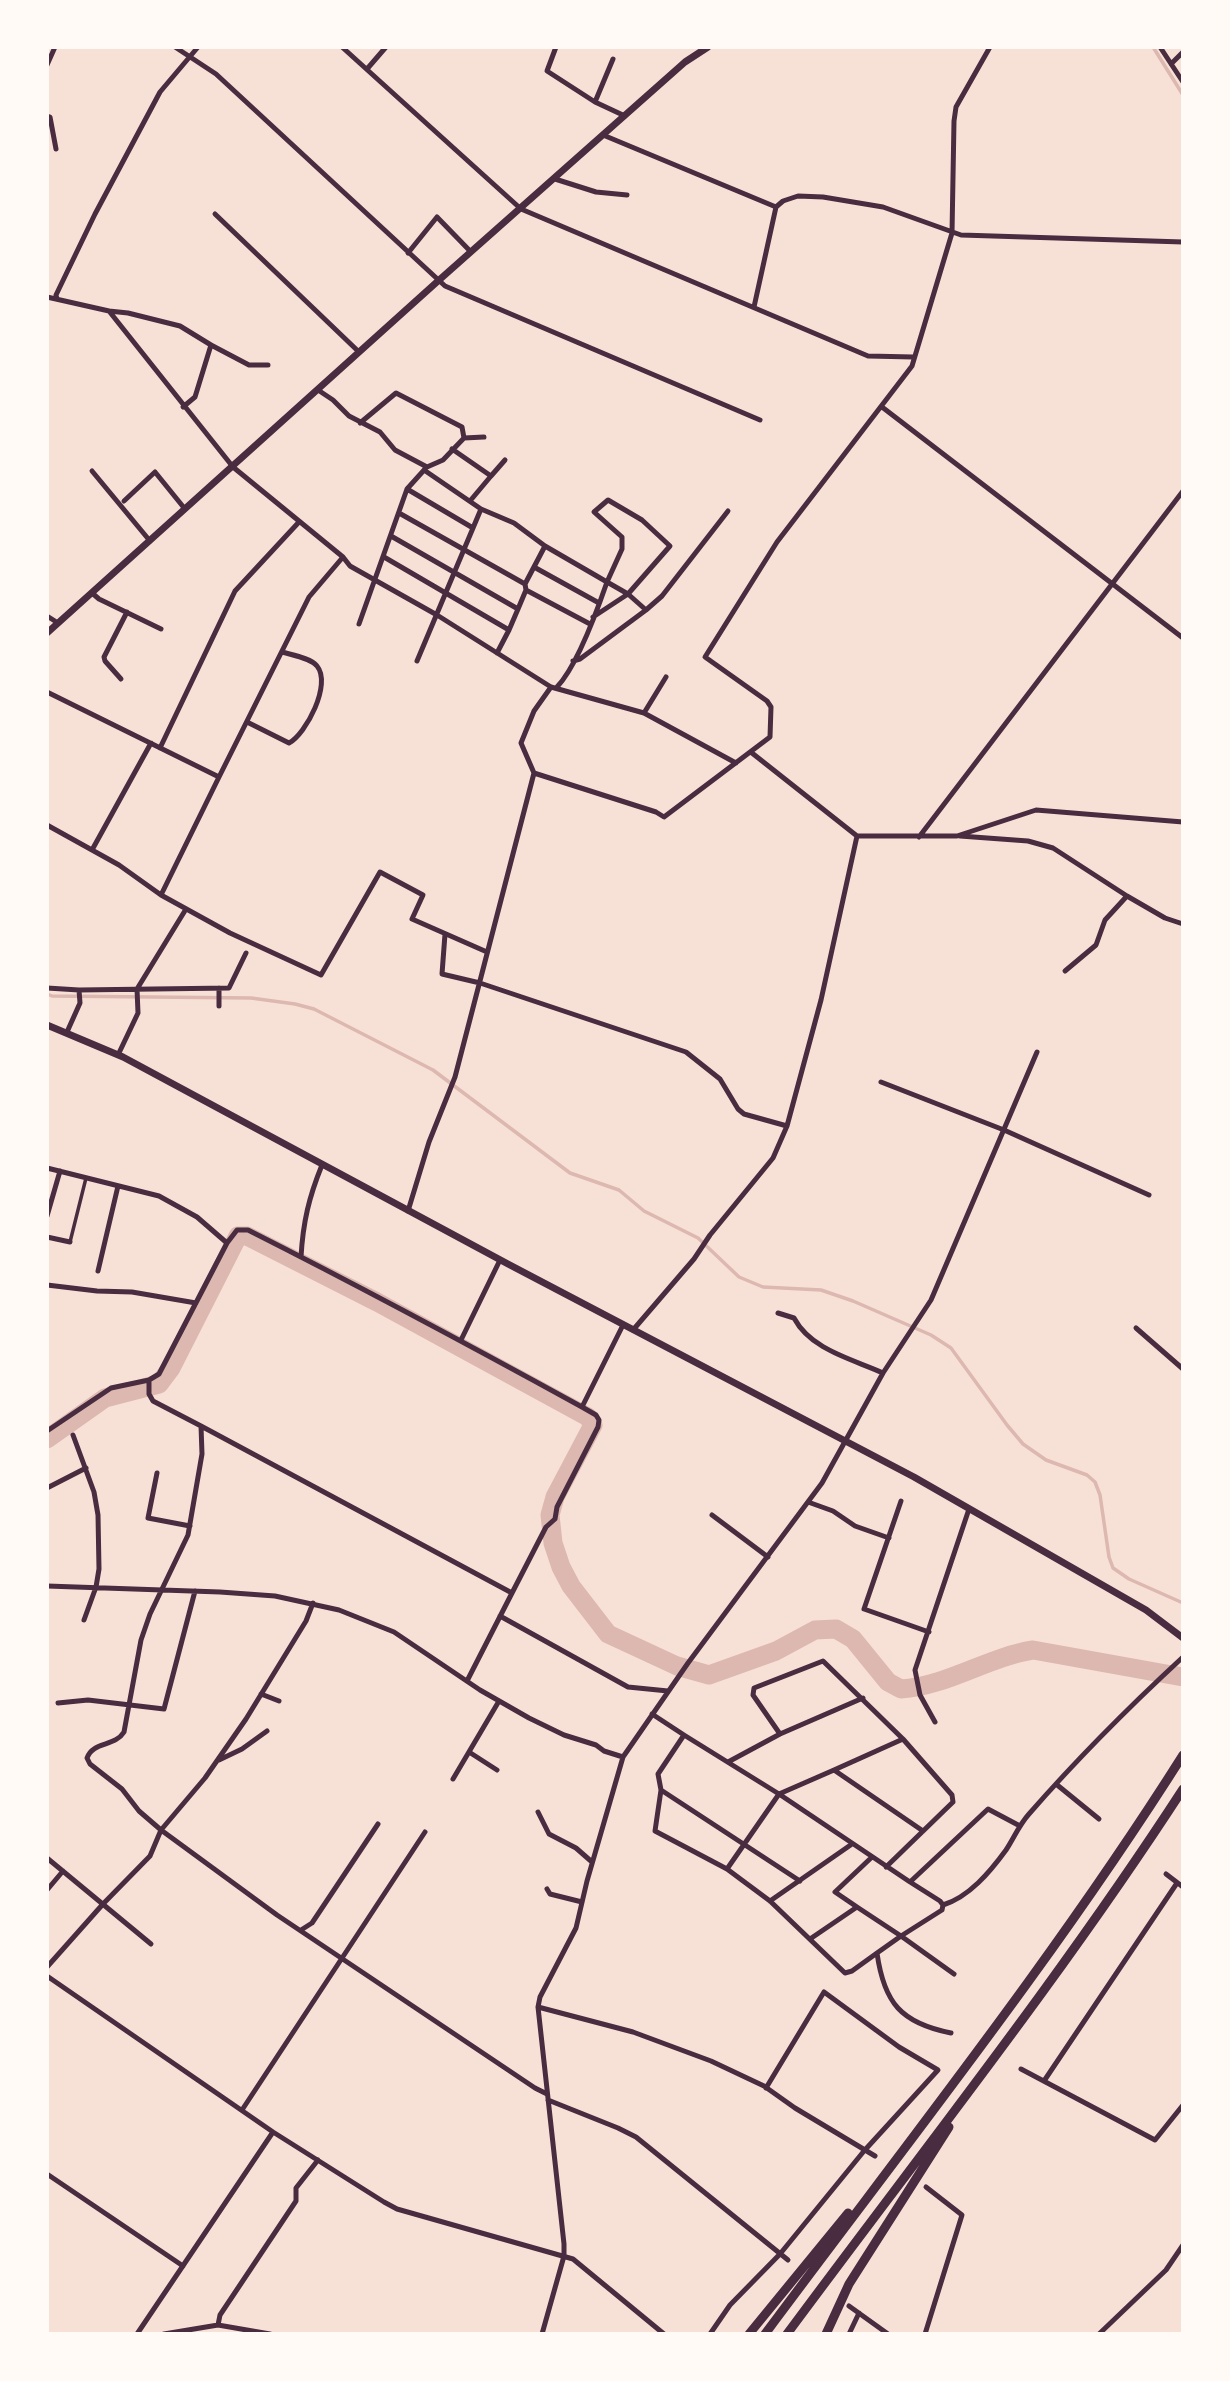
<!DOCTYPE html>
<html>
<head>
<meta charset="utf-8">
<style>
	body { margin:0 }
	#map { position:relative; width:1230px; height:2381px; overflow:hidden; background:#f7e1d7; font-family:Overpass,sans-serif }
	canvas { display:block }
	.frame { position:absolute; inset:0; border:49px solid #fffaf5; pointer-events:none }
</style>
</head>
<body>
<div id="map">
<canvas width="1230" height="2381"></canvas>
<div class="frame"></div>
</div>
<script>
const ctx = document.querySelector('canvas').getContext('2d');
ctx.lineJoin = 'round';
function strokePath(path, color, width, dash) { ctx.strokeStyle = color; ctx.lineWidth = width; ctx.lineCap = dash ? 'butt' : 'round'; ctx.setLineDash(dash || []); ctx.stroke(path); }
strokePath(new Path2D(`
	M1153 47 1183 95
	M47 994 52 996 251 998 295 1004 314 1009 433 1070 570 1173 619 1190 644 1211 698 1238 739 1277 763 1287 821 1290 853 1301 931 1335 951 1348 1007 1425 1023 1444 1046 1460 1087 1475 1095 1482 1100 1495 1109 1557 1113 1568 1129 1579 1183 1603`), '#dcb8b0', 3.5);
strokePath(new Path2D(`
	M47 1439 105 1398 159 1384 171 1368 238 1236H247L377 1302 588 1417 593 1425 555 1497 550 1515 553 1543 561 1567 571 1586 608 1634 677 1666 709 1675 776 1651 815 1630 836 1629 853 1639 888 1682 901 1689C947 1686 988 1657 1033 1650L1183 1677`), '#dcb8b0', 19);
strokePath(new Path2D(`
	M70 1242 86 1178`), '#4a2c40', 3.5);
strokePath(new Path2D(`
	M175 47 216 74 445 286 760 420
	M342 47 521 209 868 356 913 357
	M556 47 547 71 595 102 625 116
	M1160 47 1183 82
	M1171 64 1183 52
	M47 65 55 47
	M367 69 386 47
	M595 102 613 59
	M47 116 50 117 56 149
	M603 135 776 207 783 201 798 196 823 197 883 207 961 235 1183 242
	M555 179 596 192 627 195
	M215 214 359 352
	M408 253 437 217 471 252
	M47 297 109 311 233 467 343 557 350 566 437 615 551 687 644 713 736 763
	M57 299 56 295 95 214 160 92 198 47
	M754 307 776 207
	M109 311 128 313 180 326 211 345
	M318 390 333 400 349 416 380 432 395 450 427 467 443 460 464 438 462 427 396 393 360 423
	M183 407 195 397 211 345 249 365H268
	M882 407 1183 638
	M464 438 484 437
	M452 449 491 476 505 460
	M424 470 481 509 514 523 545 546 525 584
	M92 471 150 541
	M407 489 473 528
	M608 500 642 520 670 546 628 594 607 582 622 549V537L594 512Z
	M124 501 155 472 185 509
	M470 501 491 476
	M391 536 518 609 526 590 525 584 399 513
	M545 546 607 582C597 611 577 666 557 687
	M384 557 509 630 518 609
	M534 567 599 603
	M526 590 590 624
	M92 593 99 599 161 629
	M646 610 662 596 728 511
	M47 616 58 623
	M359 624 407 489 425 469
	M497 653 509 630
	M417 661 481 509
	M573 661 580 659 646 610 628 594 593 617
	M121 679 105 661 104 657 127 612
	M47 692 219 777 161 895 119 865 47 825
	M644 713 666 677
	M247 722 289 743C306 734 332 684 317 666 311 658 292 655 282 652
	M160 748 235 591 299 522
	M752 753 857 836H957L1036 810 1183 822
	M534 773 656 812 664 817 770 737 771 707 767 701 705 657 777 542 912 366 952 233 954 121 956 107 990 47
	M219 777 309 597 343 557
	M960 836 1028 841 1053 848 1127 896
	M919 837 1183 491
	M92 850 151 743
	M161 895 230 933 321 975 380 872 423 895 412 919 487 952
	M445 934 442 974 480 983 686 1052 720 1079 738 1109 744 1114 787 1126
	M1065 971 1096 945 1105 920 1127 896 1165 918 1183 924
	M47 988 79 990 229 988 246 953
	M219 1006V988
	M67 1032 80 1003 79 990
	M118 1055 138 1013 137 989 186 909
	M881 1082 1004 1130 1149 1195
	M47 1168 159 1196 197 1217 227 1243
	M408 1211 429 1142 455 1077 534 773 521 743 534 711 551 687
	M47 1216 60 1171
	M47 1237 70 1242
	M301 1257C303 1222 309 1197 322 1165
	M98 1271 118 1186
	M47 1285 97 1291 132 1292 196 1303
	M778 1313 794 1318C811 1350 852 1359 883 1373
	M1136 1328 1183 1369
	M633 1330 694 1259 710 1235 773 1158 787 1126 821 1000 857 836
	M461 1340 500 1260
	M201 1426 512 1593 546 1527 555 1519 557 1507 598 1427 599 1420 596 1415 582 1407 623 1325
	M47 1431 111 1388 149 1380
	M73 1435 94 1492 98 1515 99 1569 96 1587 84 1620
	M157 1473 148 1518 190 1526
	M47 1488 86 1468
	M901 1501 864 1609 929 1632
	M808 1502 833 1511 855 1526 889 1538
	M712 1515 768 1557
	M47 1586 220 1592 275 1596 339 1610 394 1632 480 1690 529 1718 564 1735 596 1745 604 1751 623 1757
	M500 1616 628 1687 668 1691
	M467 1681 512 1593
	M261 1694 279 1701
	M58 1703 88 1700 164 1709 195 1591
	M652 1714 684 1735 658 1774 661 1790 800 1881
	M935 1722 920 1695 915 1670 969 1509
	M780 1734 753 1695 754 1688 823 1661 903 1739 952 1795 953 1802 886 1867
	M684 1735 779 1794 910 1882 988 1809 1020 1826
	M469 1752 497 1770
	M219 1760 242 1749 267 1731
	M728 1762 780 1734 863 1698
	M834 1770 903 1739
	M453 1779 499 1701
	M1056 1784 1099 1819
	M661 1790 655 1831 727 1869 770 1901 845 1973 852 1971 877 1953
	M538 1812 549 1834 576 1848 592 1862
	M47 1858 151 1944
	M727 1869 779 1794 834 1770 923 1831
	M1166 1874 1183 1887
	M910 1882 940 1901 943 1905
	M547 1889 550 1894 582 1902
	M47 1890 63 1871
	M770 1901 852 1844
	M857 1907 835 1892 872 1857
	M301 1930 312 1923 378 1824
	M810 1939 857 1907 901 1936 942 1910 943 1905C969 1897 990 1872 1006 1850 1014 1838 1019 1825 1029 1814 1077 1759 1130 1706 1183 1657
	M47 1967 103 1904 150 1856 161 1830 205 1778 246 1719 306 1621 313 1603
	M47 1976 273 2132 384 2202 397 2209 573 2259 664 2334
	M538 2007 633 2032 711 2061 764 2086 795 2108 875 2156
	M951 2033C901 2023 884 2003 877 1953L901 1936 954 1974
	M1021 2069 1155 2140 1183 2105
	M1044 2081 1177 1883
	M547 2094 535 2088 277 1915 161 1830 139 1811 122 1789 90 1764 87 1758C93 1741 115 1747 124 1732L141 1640 150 1614 188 1535 202 1454 201 1426 153 1401 149 1394V1380L159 1374 227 1243 237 1230H248C361 1287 471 1346 582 1407
	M548 2100 618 2128 636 2137 788 2260
	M242 2110 425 1832
	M47 2174 183 2266
	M849 2306 888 2334
	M218 2325 220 2315 296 2201V2188L318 2160
	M137 2334 273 2132
	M164 2334 218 2325 270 2334
	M542 2334 564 2256V2244L538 2007 540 1997 576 1928 587 1881 623 1757 688 1663 822 1483 883 1373 931 1300 1037 1052
	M710 2334 730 2305 780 2254 864 2151 938 2070 899 2047 824 1992 766 2088
	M849 2334 859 2313
	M925 2334 962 2215 926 2187
	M1099 2334 1166 2270 1183 2245`), '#4a2c40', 5);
strokePath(new Path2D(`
	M47 633 438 281 685 62 708 47
	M47 1025 123 1057 508 1264 914 1477 1146 1610 1183 1638`), '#4a2c40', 7);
strokePath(new Path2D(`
	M749 2334 848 2213
	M765 2334C907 2143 1056 1956 1183 1755
	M787 2334C921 2153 1061 1977 1183 1789
	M826 2334 849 2284 949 2127`), '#4a2c40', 9);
</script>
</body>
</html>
